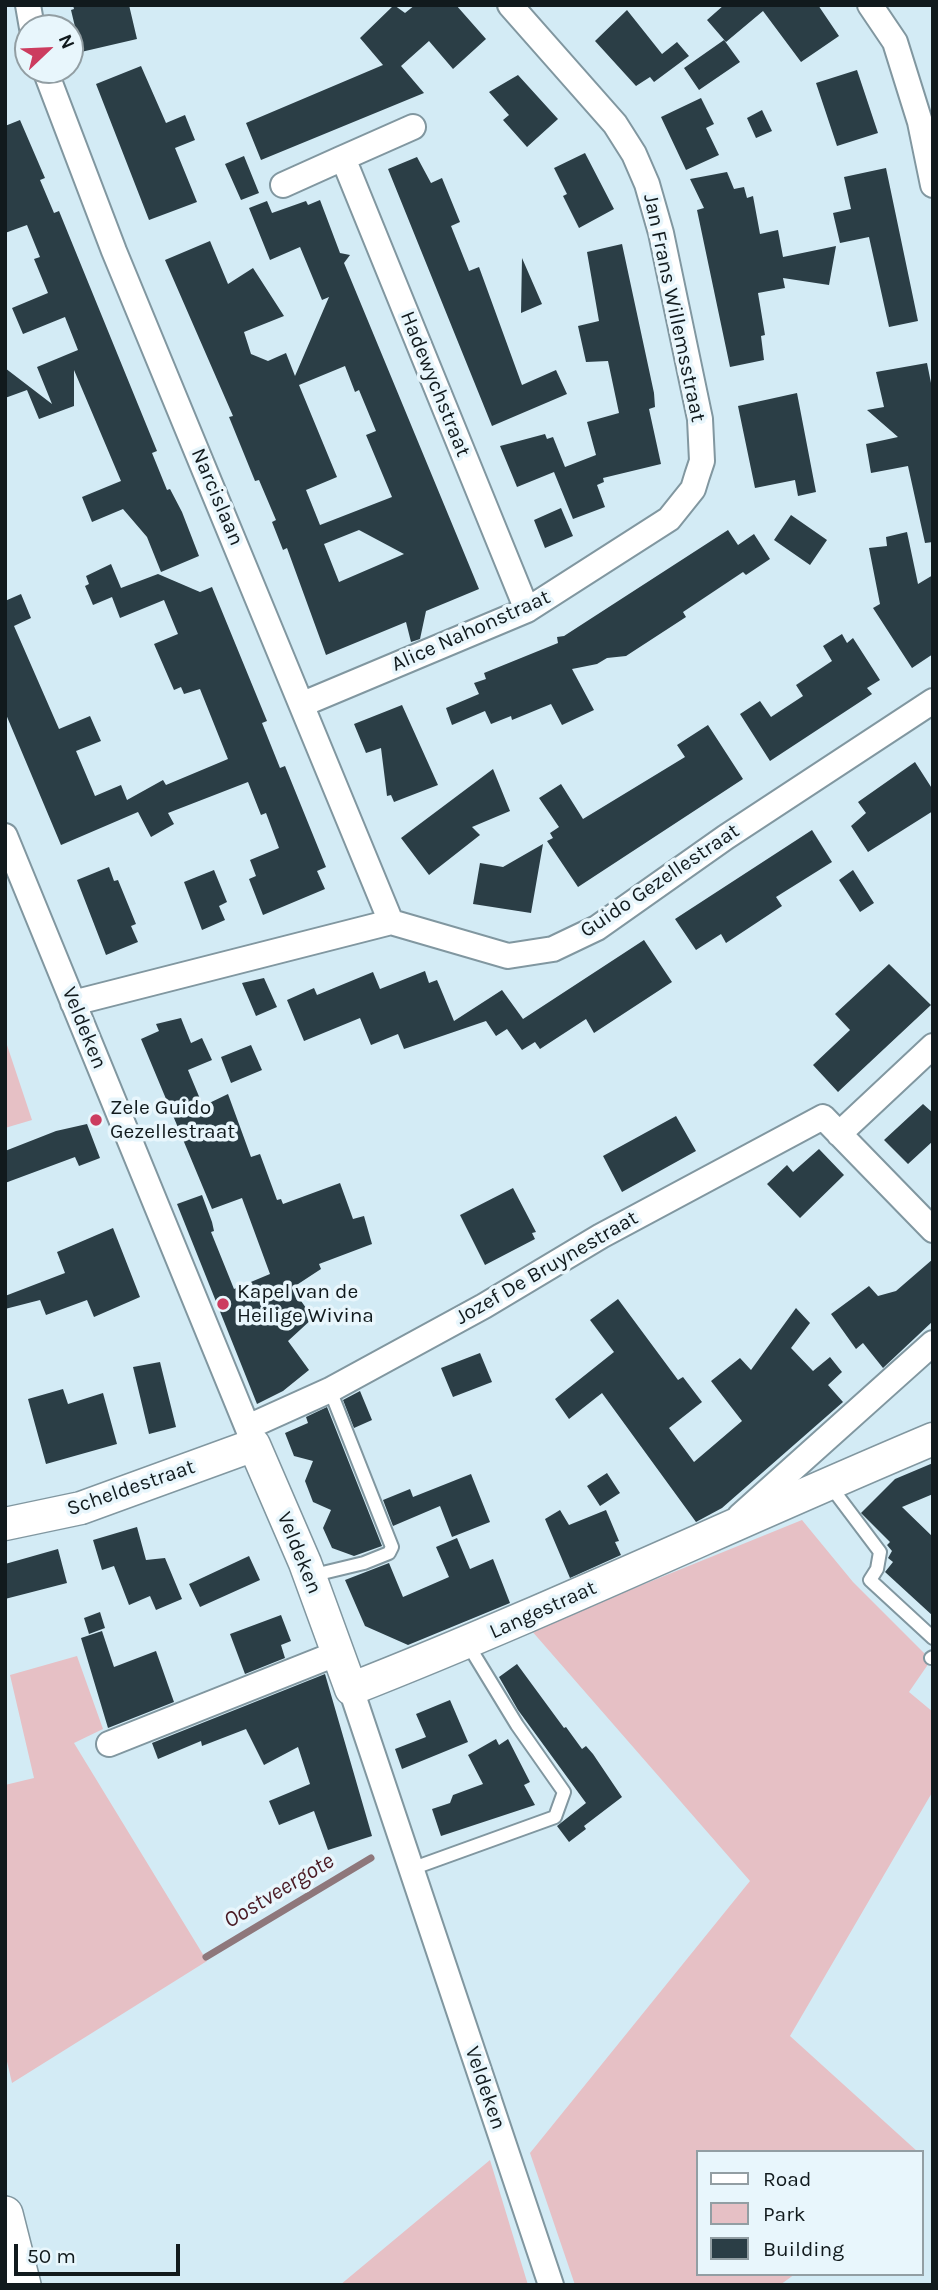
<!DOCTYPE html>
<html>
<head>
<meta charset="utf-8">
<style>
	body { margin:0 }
	#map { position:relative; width:938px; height:2290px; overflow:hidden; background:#d3ebf5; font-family:Karla,sans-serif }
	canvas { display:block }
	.frame { position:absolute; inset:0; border:7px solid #111a1d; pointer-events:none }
	.legend { position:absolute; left:696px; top:2150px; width:228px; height:126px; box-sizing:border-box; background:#e8f6fc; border:2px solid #929ea3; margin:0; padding:9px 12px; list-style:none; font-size:21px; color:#111a1d }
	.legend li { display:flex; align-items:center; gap:14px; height:35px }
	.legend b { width:35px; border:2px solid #929ea3 }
	.north { position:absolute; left:14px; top:14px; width:70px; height:70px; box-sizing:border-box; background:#e8f6fc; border:2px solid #929ea3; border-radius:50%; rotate:67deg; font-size:19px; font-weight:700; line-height:28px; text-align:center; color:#111a1d }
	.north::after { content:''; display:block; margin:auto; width:24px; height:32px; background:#cc3c5f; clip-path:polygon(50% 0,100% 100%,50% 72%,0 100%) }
	.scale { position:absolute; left:14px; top:2244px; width:166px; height:32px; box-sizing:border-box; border:4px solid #111a1d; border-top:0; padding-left:9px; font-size:21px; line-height:24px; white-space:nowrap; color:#111a1d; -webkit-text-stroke:5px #e8f6fc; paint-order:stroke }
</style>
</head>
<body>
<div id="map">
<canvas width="938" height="2290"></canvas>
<div class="frame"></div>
<ul class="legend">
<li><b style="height:9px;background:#fff"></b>Road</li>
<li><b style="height:19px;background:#e6c0c5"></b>Park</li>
<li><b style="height:19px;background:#2b3e46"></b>Building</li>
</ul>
<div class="north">N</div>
<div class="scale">50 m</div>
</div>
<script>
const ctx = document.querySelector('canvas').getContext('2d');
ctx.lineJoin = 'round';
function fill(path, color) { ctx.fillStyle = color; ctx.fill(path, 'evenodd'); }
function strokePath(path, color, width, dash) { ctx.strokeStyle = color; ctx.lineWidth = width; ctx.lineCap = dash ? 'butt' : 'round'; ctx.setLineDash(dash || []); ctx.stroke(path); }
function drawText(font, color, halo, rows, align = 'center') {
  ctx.font = font + ' Karla,sans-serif'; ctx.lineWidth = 7; ctx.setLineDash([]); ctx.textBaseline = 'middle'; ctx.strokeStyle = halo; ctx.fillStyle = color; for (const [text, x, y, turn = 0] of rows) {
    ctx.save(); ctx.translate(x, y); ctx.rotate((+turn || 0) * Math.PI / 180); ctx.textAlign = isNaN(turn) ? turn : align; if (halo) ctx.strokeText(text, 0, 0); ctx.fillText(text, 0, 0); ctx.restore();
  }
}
fill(new Path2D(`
	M5 1039 32 1120 5 1128Z
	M802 1520 853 1582 931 1660 909 1692 933 1712V1791L790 2036 918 2152H698V2274H795L780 2285H575L530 2153 750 1881 531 1630Z
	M77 1656 103 1729 74 1743 207 1961 12 2083 5 2053V1785L34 1778 10 1675Z
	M490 2160 528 2285H340Z`), '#e6c0c5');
strokePath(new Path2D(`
	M206 1957 371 1858`), '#8e777b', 7);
fill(new Path2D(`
	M73 5H129L137 39 81 52 71 10 74 9Z
	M394 5 405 13 415 5H456L486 39 453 69 429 41 401 66 424 93 261 160 246 123 383 65 360 38Z
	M724 5H818L839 36 801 62 763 11 726 42 707 20Z
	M627 10 662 54 677 42 689 56 654 82 650 77 636 86 595 41Z
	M724 40 740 62 699 90 684 68Z
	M141 66 166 123 185 115 195 140 175 148 197 202 149 220 96 84Z
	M857 70 878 133 837 146 816 83Z
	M518 75 558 119 527 147 503 120 509 115 489 92Z
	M701 98 714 124 706 128 719 155 686 170 661 117Z
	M762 110 772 131 756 138 747 118Z
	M20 120 45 178 40 180 54 213 59 211 157 451 152 453 167 490 170 489 182 512 199 556 161 572 147 537 123 509 92 522 82 497 121 481 74 370V406L39 419 27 390 5 398V368L52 404 37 367 78 350 65 317 23 334 12 308 48 293 34 259 40 257 27 225 5 233V126Z
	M585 153 614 209 579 228 563 196 567 194 554 168Z
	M244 156 259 193 241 200 225 164Z
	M417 157 431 183 442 178 460 222 451 226 469 271 479 267 522 385 556 370 567 394 492 426 388 169Z
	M886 168 918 321 889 327 869 237 840 243 833 213 851 209 844 177Z
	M727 172 734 189 744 187 747 198 753 196 760 234 778 230 783 257 836 246 829 285 783 278 785 288 758 293 765 335 761 336 764 360 730 367 697 210 704 208 690 179Z
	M320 200 340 253 350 255 344 263 479 589 426 611 420 639 411 642 406 622 326 655 287 548 283 550 272 522 276 520 259 480 255 481 229 417 233 416 165 260 210 241 228 284 253 268 284 316 244 332 251 354 268 361 286 353 295 376 329 297 322 300 300 247 270 260 249 208 267 201 272 213 306 201 308 205ZM345 366 355 392 359 390 376 431 366 435 392 497 320 525 306 490 337 477 299 385ZM359 530 404 554 339 582 324 544Z
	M622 244 654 393 655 407 649 409 661 464 603 478 604 482 597 485 605 507 573 519 554 472 517 487 500 446 545 434 547 439 553 437 565 467 596 455 587 422 619 413 608 361 586 362 578 326 599 321 587 252Z
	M522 258 542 304 521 313Z
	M927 363 933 393V542L925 543 908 466 871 473 866 444 898 437 867 410 884 407 876 372Z
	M797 393 816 492 798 496 795 480 755 488 738 406Z
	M561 508 573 536 545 548 534 520Z
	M791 515 827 540 810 565 774 540Z
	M728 530 738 545 754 534 770 559 746 575 743 572 683 612 686 617 626 656 607 658 597 664 572 669 594 710 562 725 551 704 512 720 511 716 491 724 485 711 452 725 446 708 479 694 474 683 486 679 484 673 558 643 557 637 564 636Z
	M907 532 918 584 933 575V654L912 668 873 608 880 604 869 548 887 546 886 537Z
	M111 564 121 588 158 574 200 592 212 587 267 721 262 723 280 768 285 766 326 867 317 871 325 889 263 915 249 879 256 876 250 860 279 848 266 813 261 815 248 782 168 813 174 824 151 837 138 812 61 845 5 712V601L21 594 31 618 14 626 59 729 90 716 101 741 76 751 95 796 121 785 127 800 163 780 166 785 228 759 200 689 184 694 181 687 174 690 154 644 178 634 164 600 120 618 112 597 93 605 85 586 89 584 86 576Z
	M842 634 847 643 853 638 880 680 867 688 872 694 770 761 740 714 760 701 771 717 803 696 796 685 832 661 823 646Z
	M402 705 438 785 394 802 391 795 387 796 381 748 366 753 354 724Z
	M708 725 743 779 578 887 547 841 553 838 550 833 559 827 539 798 561 784 583 819 685 757 677 745Z
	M915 762 933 790V811L868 852 851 826 866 813 858 802Z
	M493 769 510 811 472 827 480 835 429 875 401 838Z
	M812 830 832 862 776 897 782 906 726 943 721 934 696 950 675 919Z
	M543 844 531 913 473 904 480 863 503 867Z
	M109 867 114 881 118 880 136 924 131 926 138 942 106 955 77 880Z
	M214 870 227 902 219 906 225 920 202 930 184 882Z
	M853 870 874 903 860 912 839 880Z
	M644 940 672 982 594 1033 586 1019 540 1049 535 1042 522 1050 507 1029 496 1036 486 1021 404 1049 398 1034 371 1045 360 1018 304 1041 287 1000 314 988 317 995 373 972 380 989 425 971 429 983 437 980 454 1021 502 990 523 1019Z
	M889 964 931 1005 838 1092 813 1065 850 1030 835 1014Z
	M264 978 277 1007 256 1016 242 983Z
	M181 1018 191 1043 202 1038 212 1060 188 1070 203 1106 228 1094 251 1157 260 1154 277 1200 281 1199 283 1204 340 1183 353 1219 364 1216 372 1244 319 1264 321 1269 292 1288 313 1318 288 1341 309 1370 283 1391 257 1404 177 1204 202 1195 212 1222 214 1231 211 1232 234 1289 270 1274 242 1198 212 1209 141 1039 159 1031 156 1024Z
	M251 1045 262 1070 231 1083 221 1057Z
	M923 1104 933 1113V1141L908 1164 884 1140Z
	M676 1116 696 1151 622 1192 603 1156Z
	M87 1124 100 1158 79 1166 75 1157 5 1183V1151L56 1131Z
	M819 1149 844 1175 800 1218 767 1184 787 1165 793 1172Z
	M513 1188 536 1232 532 1233 535 1239 485 1265 460 1215Z
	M113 1228 140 1297 94 1317 87 1300 46 1315 40 1300 5 1309V1296L65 1273 57 1252Z
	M933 1259V1321L883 1368 863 1343 856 1349 831 1314 869 1286 878 1296 896 1291Z
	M618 1299 678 1380 683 1377 702 1402 669 1428 694 1462 742 1421 711 1381 740 1358 751 1370 796 1308 810 1323 791 1348 813 1371 830 1357 842 1372 828 1385 843 1402 722 1508 696 1522 602 1393 569 1419 555 1399 614 1352 590 1320Z
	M480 1353 492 1382 453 1397 441 1368Z
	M160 1362 176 1427 149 1434 133 1367Z
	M63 1389 68 1404 103 1393 117 1444 46 1464 28 1399Z
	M360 1391 372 1420 354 1428 343 1400Z
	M327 1407 382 1546 354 1556 332 1548 323 1528 331 1510 313 1502 305 1481 313 1461 294 1456 285 1433 308 1423 306 1417Z
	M933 1463V1494L902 1507 933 1537V1616L885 1572 893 1562 888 1558 892 1551 887 1545 890 1542 861 1513 895 1479Z
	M607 1473 620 1493 600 1506 587 1486Z
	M471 1474 490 1522 452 1537 440 1506 393 1526 383 1500 410 1489 413 1497Z
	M560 1510 569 1525 606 1510 619 1541 615 1542 621 1555 570 1578 545 1519Z
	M137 1527 146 1560 165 1558 182 1599 156 1610 150 1596 129 1605 114 1566 102 1570 93 1540Z
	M457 1538 470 1569 493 1559 510 1603 408 1645 365 1626 345 1580 389 1563 403 1597 449 1577 436 1547Z
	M58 1549 67 1583 5 1599V1564Z
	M249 1556 260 1580 200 1607 189 1584Z
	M100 1612 105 1628 89 1634 84 1618Z
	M281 1615 291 1641 281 1645 285 1658 245 1674 230 1634Z
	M102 1631 114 1667 156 1651 174 1702 108 1728 81 1638Z
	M517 1664 564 1728 566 1727 582 1749 586 1746 593 1754 622 1797 584 1826 586 1829 569 1842 557 1826 586 1803 518 1710 499 1677Z
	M325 1674 372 1836 328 1850 314 1811 279 1825 269 1801 310 1784 298 1747 264 1765 246 1729 202 1746 201 1741 158 1759 152 1743Z
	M450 1700 468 1742 402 1769 395 1749 426 1737 416 1714Z
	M496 1739 499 1745 508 1739 530 1782 524 1785 535 1805 441 1836 432 1809 450 1803 453 1795 483 1784 468 1755Z`), '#2b3e46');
const service = new Path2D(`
	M828 1483 880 1552 877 1569 870 1580 933 1638
	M310 1576 364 1563 389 1553 392 1547 330 1390
	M931 1658 933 1657
	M411 1869 555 1817 564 1792 517 1725 467 1643`);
const minor = new Path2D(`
	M28 5 32 28
	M870 5 895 42 920 122 933 185
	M45 70 114 251 391 922
	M413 127 343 158 527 610
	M283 185 343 158
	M303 704 527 610 669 519 693 489 697 476 702 461 700 419 661 233 647 184 634 154 615 124 510 5
	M5 836 253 1441
	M73 1003 391 922 508 956 553 949 597 928 726 837 933 701
	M839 1134 933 1046
	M248 1427 330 1390 484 1306 601 1236 823 1117 933 1230
	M740 1516 933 1343
	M351 1689 551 2285
	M109 1744 338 1653`);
const tertiary = new Path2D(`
	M5 1524 81 1508 254 1445 305 1563 351 1689C547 1612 738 1521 933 1439`);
const secondary = new Path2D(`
	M5 2214 23 2285`);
strokePath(service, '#8197a0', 16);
strokePath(minor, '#8197a0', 28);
strokePath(tertiary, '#8197a0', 35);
strokePath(secondary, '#8197a0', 38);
strokePath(service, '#fff', 12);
strokePath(minor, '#fff', 24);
strokePath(tertiary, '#fff', 32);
strokePath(secondary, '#fff', 35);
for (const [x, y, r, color] of [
	[96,1120,7,"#cc3c5f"],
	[223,1304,7,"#cc3c5f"]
]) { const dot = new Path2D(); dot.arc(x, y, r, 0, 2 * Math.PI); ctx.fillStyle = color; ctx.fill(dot); strokePath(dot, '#e8f6fc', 2.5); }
drawText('21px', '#111a1d', '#e8f6fc', [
	["Jan Frans Willemsstraat",674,308,78],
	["Hadewychstraat",435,384,68],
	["Narcislaan",217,497,67],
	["Alice Nahonstraat",471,631,-24],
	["Guido Gezellestraat",660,881,-34],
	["Veldeken",84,1028,68],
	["Jozef De Bruynestraat",547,1268,-30],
	["Scheldestraat",131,1488,-19],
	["Veldeken",299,1553,68],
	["Langestraat",543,1610,-24],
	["Veldeken",485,2088,71]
]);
drawText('21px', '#111a1d', '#e8f6fc', [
	["Zele Guido",110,1108],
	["Gezellestraat",110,1132],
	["Kapel van de",237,1292],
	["Heilige Wivina",237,1316]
], 'left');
drawText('italic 23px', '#4a1a24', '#e8f6fc', [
	["Oostveergote",279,1891,-31]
]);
</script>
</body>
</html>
